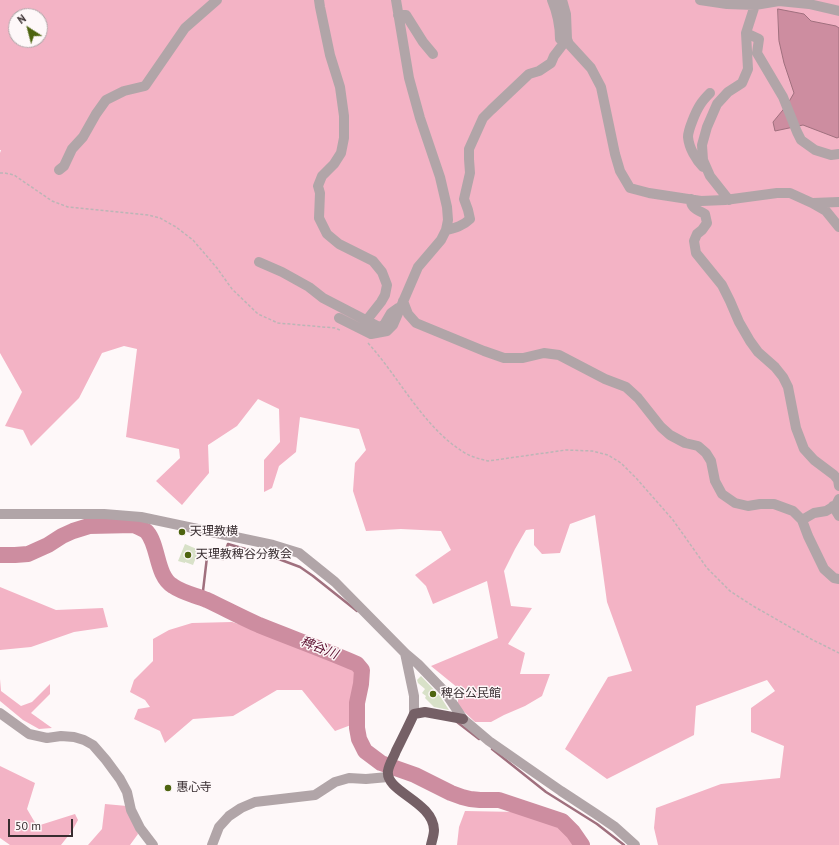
<!DOCTYPE html>
<html>
<head>
<meta charset="utf-8">
<style>
	body { margin:0 }
	#map { position:relative; width:839px; height:845px; overflow:hidden; background:#fef8f9; font-family:"PT Sans",sans-serif }
	canvas { display:block }
	.north { position:absolute; left:8px; top:8px; width:40px; height:40px; box-sizing:border-box; background:#fef8f9; border:1px solid #afa7a9; border-radius:50%; rotate:324deg; font-size:11px; font-weight:700; line-height:16px; text-align:center; color:#382d30 }
	.north::after { content:''; display:block; margin:auto; width:14px; height:18px; background:#4e6410; clip-path:polygon(50% 0,100% 100%,50% 72%,0 100%) }
	.scale { position:absolute; left:8px; top:819px; width:65px; height:18px; box-sizing:border-box; border:2px solid #382d30; border-top:0; padding-left:5px; font-size:12px; line-height:14px; white-space:nowrap; color:#382d30; -webkit-text-stroke:3px #fef8f9; paint-order:stroke }
</style>
</head>
<body>
<div id="map">
<canvas width="839" height="845"></canvas>
<div class="north">N</div>
<div class="scale">50 m</div>
</div>
<script>
const ctx = document.querySelector('canvas').getContext('2d');
ctx.lineJoin = 'round';
function fill(path, color) { ctx.fillStyle = color; ctx.fill(path, 'evenodd'); }
function strokePath(path, color, width, dash) { ctx.strokeStyle = color; ctx.lineWidth = width; ctx.lineCap = dash ? 'butt' : 'round'; ctx.setLineDash(dash || []); ctx.stroke(path); }
function drawText(font, color, halo, rows, align = 'center') {
  ctx.font = font + ' "PT Sans","Noto Sans JP",sans-serif'; ctx.lineWidth = 3; ctx.setLineDash([]); ctx.textBaseline = 'middle'; ctx.strokeStyle = halo; ctx.fillStyle = color; for (const [text, x, y, turn = 0] of rows) {
    ctx.save(); ctx.translate(x, y); ctx.rotate((+turn || 0) * Math.PI / 180); ctx.textAlign = isNaN(turn) ? turn : align; if (halo) ctx.strokeText(text, 0, 0); ctx.fillText(text, 0, 0); ctx.restore();
  }
}
fill(new Path2D(`
	M0 0H839V845H658L654 828 656 808 721 784 780 778 784 746 751 732V708L775 691 767 680 696 706 694 735 607 779 565 749 608 677 632 671 607 602 595 515 570 524 560 553 542 554 534 545V529L526 530 515 549 504 571 511 606 532 608 508 644 525 653 520 674H550L542 696 525 706 504 715 491 722H475L458 706V688L431 666 498 638 487 581 433 604 426 586 415 575 451 550 441 531 401 529 366 531 353 491 355 463 366 450 359 429 300 417 296 452 279 466 272 488 264 492V460L280 442 279 409 258 399 237 426 208 445 209 473 182 505 156 481 180 458 179 449 126 437 137 349 124 346 102 353 79 398 31 446 23 430 5 426 22 392 0 353V153L1 150H0ZM16 16H40V40H16Z
	M0 587 56 610 103 608 108 627 74 632 31 647 0 650Z
	M232 622 255 629 314 650 352 661 358 688 351 725 335 731 302 690H277L233 716 193 719 165 743 160 731 134 719 138 709 150 707 145 700 130 692 134 680 153 661V639L169 630 192 623Z
	M0 679 1 691 21 706 32 702 50 684V694L31 713 52 728 39 729 23 720 0 701Z
	M0 766 35 783 27 809 37 826 75 814 78 820 72 831 61 845H10L0 838Z
	M105 804 127 806 138 834 130 845H88L102 829Z
	M465 811 518 812 548 820 561 827 577 845H457L459 827Z`), '#f3b3c5');
const water = new Path2D(`
	M778 9 804 14 811 21 836 26 839 28V137L837 138 803 125 775 131 773 122 787 105 794 93 784 63 779 41Z`);
fill(water, '#cd8da0');
strokePath(water, '#a0707e', 1);
strokePath(new Path2D(`
	M200 598 203 591 207 557 223 559 228 544 276 558 300 567 313 576 357 611
	M457 722 479 739
	M492 749 546 792 597 824 624 845`), '#a0707e', 2.5);
strokePath(new Path2D(`
	M0 555H15L28 554 48 545 62 536 73 531 89 526 134 525C138 527 144 529 147 532 159 546 156 576 173 586 183 593 195 595 207 600 224 608 241 617 259 625 291 638 325 650 357 664L362 670 361 684 357 703V728L359 739 365 751 381 763 415 775 451 793 462 797 470 799 480 800H499L562 821 573 832 582 845`), '#cd8da0', 16);
fill(new Path2D(`
	M185 544 199 550 193 565 185 562V563L178 561Z
	M421 676 440 696 449 710 434 707 425 698 426 696 422 693 425 689 418 683 417 680Z`), '#d8e1c8');
strokePath(new Path2D(`
	M0 173H5L14 175 52 201 68 207 148 215 160 218 176 227 193 240 217 268 232 289 258 314 278 323 335 328 340 330
	M368 343C397 375 418 417 452 444 456 447 460 450 465 453 472 457 480 459 488 461L566 450 592 451 608 455 621 463 637 479 673 520 707 568 730 591 753 606 811 639 839 653`), '#bcb5b6', 1.5, [3, 2]);
strokePath(new Path2D(`
	M319 0 320 7 330 55 340 87 344 116V138L341 153 334 164 322 176 318 186 320 193 319 218 327 234 339 244 373 261 382 272 387 285 385 295 381 302 366 321
	M552 0C557 12 560 26 560 39
	M562 0 566 14 567 39 569 44 591 68 601 87 615 154 620 171 630 188 649 193 701 201 725 200 777 193H790L812 203 826 211 839 227
	M700 0 727 4 755 5 779 1 809 4 839 11
	M398 15H406L423 42 433 54
	M746 33 759 39 757 53 783 97 797 132 801 140 815 150 831 155 839 154
	M703 167C696 160 689 148 688 137 688 130 696 111 700 105 703 100 706 97 710 93
	M59 170 64 166 72 149 83 137 96 114 106 100 124 91 145 86 185 28 217 0
	M691 199C690 208 698 210 705 214L707 223 702 230 697 234 694 241 696 253 722 285 730 301 739 322 750 341 758 352 775 367 783 377 788 387 796 428 804 449 814 460 834 475 838 480 839 486
	M729 200 710 176 703 160 702 145 707 127 717 104 728 92 742 83 748 69 746 33 755 5
	M813 203 839 202
	M446 230C455 228 463 226 470 219L468 210 464 199 470 173 469 159V149L483 118 491 110 529 74 539 71 551 63 554 56 567 39
	M259 262 282 272 309 287 323 298 379 327 384 325 391 313 398 308
	M403 301 408 314 416 323 484 351 504 358H523L544 353 559 355 605 379 626 387 638 398 661 427 670 435 685 443 698 446 706 453 711 461 715 481 722 494 735 503 748 506 760 504H774L793 511 802 520 808 536 824 569 834 578 839 579
	M339 318 371 334 387 331 393 325 418 267 441 240 446 230 448 220 447 207 440 177 420 118 409 78 396 0
	M833 506 839 516
	M0 514H104L141 517 273 545 299 553 335 582 405 653 418 664 445 692 463 719 489 741 561 791 596 814 615 827 635 845
	M802 520 814 513 826 511 836 505 839 499
	M405 653 414 696V714
	M0 713 29 734 47 738 61 736 74 737 84 740 93 745 106 760 120 779 127 792 131 810 140 828 153 845
	M212 845 219 827 229 816 241 808 255 802 315 795 335 782 349 778 366 779 388 777`), '#b1a5a8', 10);
strokePath(new Path2D(`
	M431 845C432 840 434 835 434 830 433 801 385 792 388 771 389 764 394 757 396 751 402 739 408 727 414 714L425 712 463 719`), '#756066', 10);
for (const [x, y, r, color] of [
	[182,532,4,"#4e6410"],
	[188,555,4,"#4e6410"],
	[433,694,4,"#4e6410"],
	[168,788,4,"#4e6410"]
]) { const dot = new Path2D(); dot.arc(x, y, r, 0, 2 * Math.PI); ctx.fillStyle = color; ctx.fill(dot); strokePath(dot, '#fef8f9', 1.5); }
drawText('12px', '#382d30', '#fef8f9', [
	["天理教横",190,532],
	["天理教稗谷分教会",196,555],
	["稗谷公民館",441,694],
	["惠心寺",176,788]
], 'left');
drawText('italic 13px', '#5e1232', '#fef8f9', [
	["稗谷川",319,648,22]
]);
</script>
</body>
</html>
